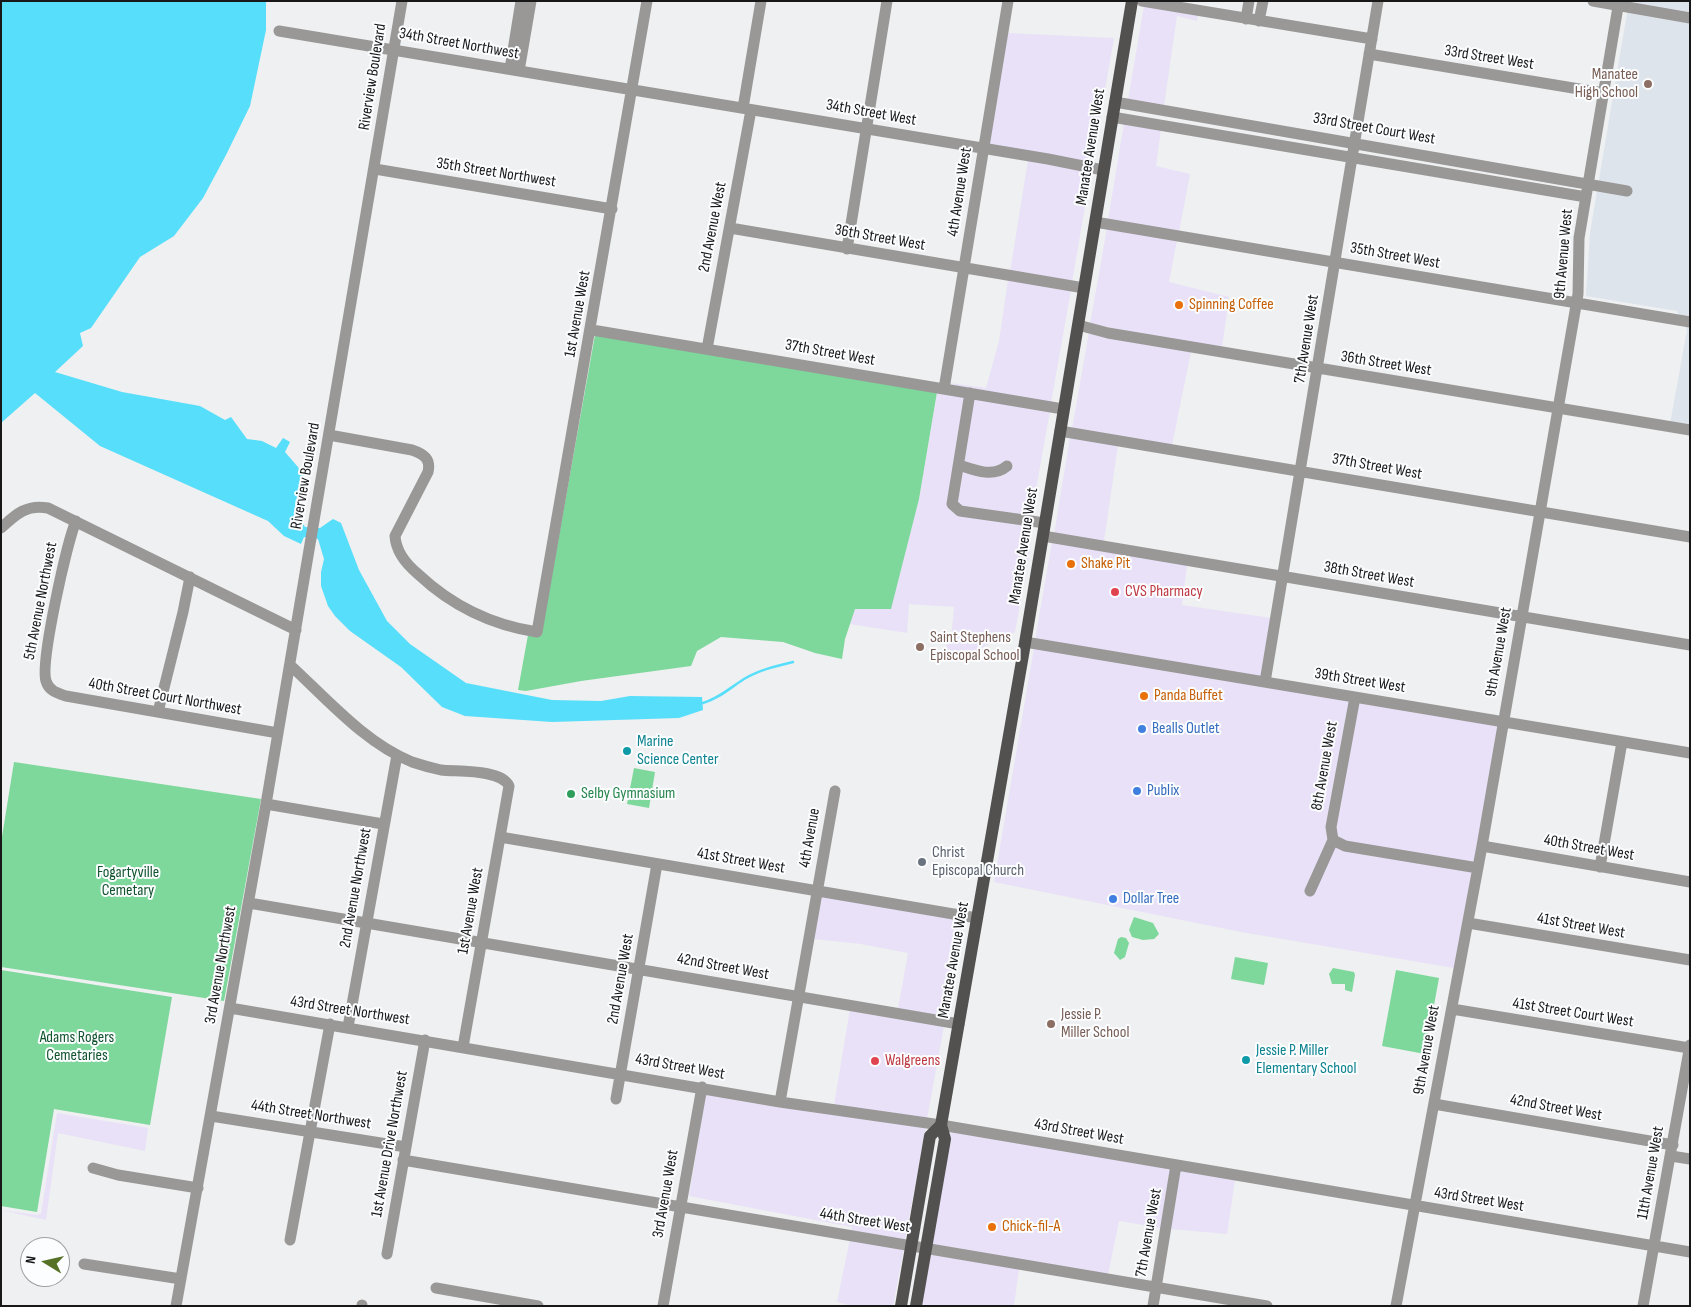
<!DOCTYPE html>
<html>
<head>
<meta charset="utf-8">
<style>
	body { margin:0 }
	#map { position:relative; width:1691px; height:1307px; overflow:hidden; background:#eef0f1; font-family:"Sofia Sans Condensed",sans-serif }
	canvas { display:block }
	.frame { position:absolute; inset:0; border:2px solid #181819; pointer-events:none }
	.north { position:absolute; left:20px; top:1237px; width:50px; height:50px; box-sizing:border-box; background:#fcfdff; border:1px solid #a1a1a3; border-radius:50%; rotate:279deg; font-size:14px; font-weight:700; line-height:20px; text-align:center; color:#181819 }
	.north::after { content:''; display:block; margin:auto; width:18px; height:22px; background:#557227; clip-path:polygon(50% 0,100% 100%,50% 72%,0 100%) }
</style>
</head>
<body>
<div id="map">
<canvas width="1691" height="1307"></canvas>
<div class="frame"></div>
<div class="north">N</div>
</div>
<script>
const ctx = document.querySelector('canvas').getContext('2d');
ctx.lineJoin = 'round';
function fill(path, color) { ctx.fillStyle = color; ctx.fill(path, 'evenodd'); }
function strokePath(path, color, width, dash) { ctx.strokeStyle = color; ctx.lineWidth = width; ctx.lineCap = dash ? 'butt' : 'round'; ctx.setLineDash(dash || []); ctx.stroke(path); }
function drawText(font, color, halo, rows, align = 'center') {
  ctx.font = font + ' "Sofia Sans Condensed",sans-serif'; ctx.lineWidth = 4; ctx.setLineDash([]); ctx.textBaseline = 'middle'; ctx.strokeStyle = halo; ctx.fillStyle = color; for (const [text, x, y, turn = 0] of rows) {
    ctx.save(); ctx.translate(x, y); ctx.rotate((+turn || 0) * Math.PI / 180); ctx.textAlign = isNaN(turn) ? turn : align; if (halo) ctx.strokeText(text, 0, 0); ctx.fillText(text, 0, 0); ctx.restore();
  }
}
fill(new Path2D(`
	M1144 6 1198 15 1197 21 1177 16 1164 106 1128 100Z
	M1008 33 1114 38 1092 164 989 145Z
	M1124 123 1161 129 1156 166 1190 174 1179 232 1108 220Z
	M1028 160 1091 172 1072 282 1010 272Z
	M1107 228 1177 240 1169 282 1229 297 1222 348 1090 324Z
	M1008 280 1071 290 1051 403 949 385V383L986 388 999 341Z
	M1089 332 1191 352 1172 445 1072 429Z
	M937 392 965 396 949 509 955 514 1031 525 1030 551 1015 632 954 661 946 646 951 640 954 607 909 604 907 633 850 624 855 608 919 499Z
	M974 398 1050 411 1031 517 961 507 957 504 962 470 993 477 1004 475 1014 466 1007 460 998 468H992L964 462Z
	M1070 437 1118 445 1104 541 1054 534Z
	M1052 542 1187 565 1182 605 1271 618 1261 677 1035 640Z
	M1034 648 1349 700 1326 826 1328 841 1304 893 1312 896 1335 847 1472 872 1454 968 1241 932 994 882Z
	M1358 702 1498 725 1474 863 1346 842 1336 837 1335 827Z
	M821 896 963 919 945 1018 898 1009 908 953 861 944 814 939Z
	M850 1009 944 1026 927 1119 834 1105Z
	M706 1092 926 1127 905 1240 851 1231 852 1227 689 1196Z
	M57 1113 148 1128 145 1151 58 1133 46 1220 1 1210 37 1215 41 1214Z
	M951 1131 1171 1169 1161 1228 1119 1221 1108 1275 931 1244Z
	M1180 1170 1235 1180 1227 1234 1170 1229Z
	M850 1239 904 1248 893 1306H852L837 1302Z
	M930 1253 1019 1269 1014 1306H921Z`), '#e9e1f7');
fill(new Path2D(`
	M1629 1H1690V427L1670 424 1687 330 1677 311 1586 296 1590 233Z`), '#dee4ec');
fill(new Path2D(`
	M595 335 937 392 919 499 891 609H855L845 639 842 659 815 653 783 642 721 637 697 651 691 666 581 681 526 691 518 690 528 635 541 636Z
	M14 762 261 799 224 1001 1 967V843Z
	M634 768 655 772 649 808 627 804Z
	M1134 917 1153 923 1159 934 1154 939 1143 940 1132 937 1129 930Z
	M1121 937 1126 938 1129 943 1125 957 1120 960 1114 953 1118 939Z
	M1235 957 1268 963 1264 985 1231 979Z
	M1333 968 1354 972 1355 975 1352 992 1345 990V984H1332L1329 974Z
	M1 970 172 997 150 1125 54 1109 37 1212 1 1206Z
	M1396 970 1439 978 1425 1054 1382 1046Z`), '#7ed79b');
fill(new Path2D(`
	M1 1H266V30L250 106 226 155 203 198 174 236 140 257 91 328 80 333 83 346 55 372 122 392 200 406 225 420 231 417 247 439 262 441 276 448 283 438 290 442 285 452 304 474 298 513 305 527 320 528 333 519 341 523 359 570 387 621 410 644 466 683 552 700 601 701 630 696 702 697 703 710 679 718 552 722 465 716 442 707 401 667 350 631 335 616 328 606 321 586V572L324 559 318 539 304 537 301 544 284 536 268 521 100 446 35 393 1 423Z`), '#57defa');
strokePath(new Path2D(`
	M703 703C718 699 730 688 744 679 759 670 776 666 793 662`), '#57defa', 2.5);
strokePath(new Path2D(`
	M1142 1 1372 39
	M1593 1 1690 18
	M1246 19 1249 1
	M1259 21 1263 1
	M279 31 1048 159 1103 170
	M1369 54 1603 93
	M510 69 521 1
	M519 71 531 1
	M1115 102 1627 191
	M743 108 761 1
	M1112 117 1586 197
	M375 169 612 209
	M1095 222 1690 322
	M730 228 1084 288
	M847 249 887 1
	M1078 325 1108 333 1690 430
	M592 330 1063 409
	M707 349 751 110
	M944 389 1008 1
	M970 393 952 504 960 511 1045 523
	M1060 431 1690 537
	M329 435 412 450C424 454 431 459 428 472L395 536C396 552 406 564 418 574 452 606 491 625 537 632L647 1
	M959 465C974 470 993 478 1007 466
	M76 521C67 542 40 662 46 681 49 691 57 693 66 696L278 733
	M1 528C16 514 27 504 48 508L296 630
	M1043 536 1690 645
	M1025 642 1690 753
	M290 665C327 699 365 743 412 762 421 765 432 768 441 770 458 772 501 769 509 786L463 1047
	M1265 682 1378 1
	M158 712 183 612 190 577
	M266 804 383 824
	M500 837 977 918
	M1333 840 1345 846 1478 868
	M1333 840 1331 827 1355 697
	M1482 846 1690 882
	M1600 867 1622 742
	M1310 891 1333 840
	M249 903 959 1024
	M1468 923 1690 960
	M230 1008 780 1102 941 1125 1690 1252
	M1452 1009 1689 1048
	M348 1027 397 755
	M616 1099 657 864
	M780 1102 835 791
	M1434 1104 1673 1145
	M211 1116 406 1147
	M1671 1156 1690 1159
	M403 1160 1267 1306
	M93 1168 118 1175 198 1188
	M290 1240 330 1024
	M387 1254 425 1040
	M84 1264 181 1279
	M436 1288 538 1306
	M176 1306 266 804 402 1
	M362 1306V1305
	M663 1306 702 1087
	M1153 1306 1176 1165
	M1396 1306 1482 846 1578 294 1579 238 1619 1
	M1643 1306 1690 1045`), '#999897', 11);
strokePath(new Path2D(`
	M901 1306 930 1136 941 1125
	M916 1306 945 1139 941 1125 1023 655 1132 1`), '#535150', 12);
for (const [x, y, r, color] of [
	[1648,84,5,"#8d6e63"],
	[1179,305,5,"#e8710a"],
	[1071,564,5,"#e8710a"],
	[1115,592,5,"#e0444e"],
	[920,647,5,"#8d6e63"],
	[1144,696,5,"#e8710a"],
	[1142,729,5,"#3f7fe0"],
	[627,751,5,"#0f9aa8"],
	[1137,791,5,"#3f7fe0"],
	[571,794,5,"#2e9e5b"],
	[922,862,5,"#6b7280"],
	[1113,899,5,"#3f7fe0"],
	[1051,1024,5,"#8d6e63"],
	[1246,1060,5,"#0f9aa8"],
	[875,1061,5,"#e0444e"],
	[992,1227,5,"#e8710a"]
]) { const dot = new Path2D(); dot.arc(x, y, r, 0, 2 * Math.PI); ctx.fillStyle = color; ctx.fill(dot); strokePath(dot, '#fcfdff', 2); }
drawText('16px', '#181819', '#fcfdff', [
	["34th Street Northwest",459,44,10],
	["33rd Street West",1489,58,9],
	["Riverview Boulevard",373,77,-81],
	["34th Street West",871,113,10],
	["33rd Street Court West",1374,129,10],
	["Manatee Avenue West",1091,147,-81],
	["35th Street Northwest",496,173,9],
	["4th Avenue West",960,192,-81],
	["2nd Avenue West",713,227,-79],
	["36th Street West",880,238,10],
	["9th Avenue West",1564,254,-85],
	["35th Street West",1395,256,10],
	["1st Avenue West",578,314,-80],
	["7th Avenue West",1307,339,-81],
	["37th Street West",830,353,10],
	["36th Street West",1386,364,9],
	["37th Street West",1377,467,10],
	["Riverview Boulevard",306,476,-80],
	["Manatee Avenue West",1024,546,-81],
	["38th Street West",1369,575,10],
	["5th Avenue Northwest",41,601,-79],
	["9th Avenue West",1499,652,-80],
	["39th Street West",1360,681,9],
	["40th Street Court Northwest",165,697,10],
	["8th Avenue West",1325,766,-80],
	["4th Avenue",810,838,-80],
	["40th Street West",1589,848,10],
	["41st Street West",741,861,10],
	["2nd Avenue Northwest",356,888,-80],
	["1st Avenue West",471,911,-80],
	["41st Street West",1581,926,10],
	["Manatee Avenue West",954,960,-80],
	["3rd Avenue Northwest",221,965,-80],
	["42nd Street West",723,967,10],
	["2nd Avenue West",621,979,-80],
	["43rd Street Northwest",350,1011,9],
	["41st Street Court West",1573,1013,9],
	["9th Avenue West",1427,1050,-80],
	["43rd Street West",680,1067,10],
	["42nd Street West",1556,1108,10],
	["44th Street Northwest",311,1115,9],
	["43rd Street West",1079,1132,10],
	["1st Avenue Drive Northwest",390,1144,-80],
	["11th Avenue West",1651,1173,-80],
	["3rd Avenue West",666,1194,-80],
	["43rd Street West",1479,1200,9],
	["44th Street West",865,1221,9],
	["7th Avenue West",1149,1233,-80]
]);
drawText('16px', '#785e54', '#fcfdff', [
	["Manatee",1638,75,"right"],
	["High School",1638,93,"right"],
	["Saint Stephens",930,638],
	["Episcopal School",930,656],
	["Jessie P.",1061,1015],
	["Miller School",1061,1033]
], 'left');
drawText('16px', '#c56008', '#fcfdff', [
	["Spinning Coffee",1189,305],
	["Shake Pit",1081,564],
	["Panda Buffet",1154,696],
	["Chick-fil-A",1002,1227]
], 'left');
drawText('16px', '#be3a42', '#fcfdff', [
	["CVS Pharmacy",1125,592],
	["Walgreens",885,1061]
], 'left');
drawText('16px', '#366cbe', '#fcfdff', [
	["Bealls Outlet",1152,729],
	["Publix",1147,791],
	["Dollar Tree",1123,899]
], 'left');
drawText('16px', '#0d838f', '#fcfdff', [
	["Marine",637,742],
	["Science Center",637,760],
	["Jessie P. Miller",1256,1051],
	["Elementary School",1256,1069]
], 'left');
drawText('16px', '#27864d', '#fcfdff', [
	["Selby Gymnasium",581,794]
], 'left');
drawText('16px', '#5b616d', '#fcfdff', [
	["Christ",932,853],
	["Episcopal Church",932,871]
], 'left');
drawText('16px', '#11532d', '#fcfdff', [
	["Fogartyville",128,873],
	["Cemetary",128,891],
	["Adams Rogers",77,1038],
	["Cemetaries",77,1056]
]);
</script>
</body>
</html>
